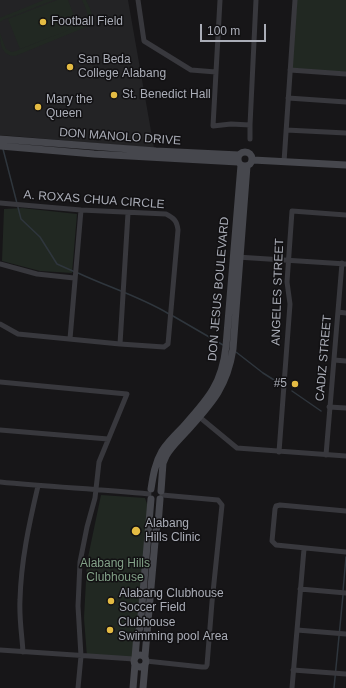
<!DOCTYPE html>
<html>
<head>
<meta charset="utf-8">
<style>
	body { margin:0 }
	#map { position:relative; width:346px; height:688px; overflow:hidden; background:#171618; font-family:Arial,sans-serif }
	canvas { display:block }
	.scale { position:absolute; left:200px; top:24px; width:66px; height:18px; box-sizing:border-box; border:2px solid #aaadb7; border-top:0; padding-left:5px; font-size:12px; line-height:14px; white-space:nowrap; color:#aaadb7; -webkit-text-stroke:3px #121113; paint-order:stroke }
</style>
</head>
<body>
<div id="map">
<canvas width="346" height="688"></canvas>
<div class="scale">100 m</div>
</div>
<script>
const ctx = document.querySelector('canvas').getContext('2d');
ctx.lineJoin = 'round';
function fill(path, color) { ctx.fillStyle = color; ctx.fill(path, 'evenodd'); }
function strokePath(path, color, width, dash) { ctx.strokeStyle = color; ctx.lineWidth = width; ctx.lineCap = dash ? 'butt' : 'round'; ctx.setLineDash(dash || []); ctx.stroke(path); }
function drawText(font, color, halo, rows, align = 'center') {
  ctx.font = font + ' Arial,sans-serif'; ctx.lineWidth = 3; ctx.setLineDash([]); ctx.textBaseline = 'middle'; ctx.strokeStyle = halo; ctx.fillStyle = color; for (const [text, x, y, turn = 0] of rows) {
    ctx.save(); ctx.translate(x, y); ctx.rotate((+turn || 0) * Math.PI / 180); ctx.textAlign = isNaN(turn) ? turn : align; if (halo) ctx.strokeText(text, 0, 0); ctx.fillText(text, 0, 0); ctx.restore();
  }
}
fill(new Path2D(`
	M0 0H128L154 148 0 135Z`), '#232325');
fill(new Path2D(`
	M44 0H54L3 20 0 22V18L2 17Z
	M57 0H68L78 26C93 20 87 12 82 0H86C91 11 96 17 86 27L15 56C2 56 0 44 0 33L6 49 12 52 16 51 76 27 20 49 8 19Z
	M297 0H346V72L291 70Z
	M22 208 77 214 72 273 40 271 2 261 4 209Z
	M101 495 145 498 148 507 137 654 133 661 87 657 84 618 87 562Z`), '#212822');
strokePath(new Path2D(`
	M3 149 21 219 40 237 57 264 75 272
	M78 273C108 287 141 297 169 314
	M173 316 223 345
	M236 352 263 373 282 385
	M292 391 321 411
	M343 591 346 557
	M334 688 343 595`), '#2f363d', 1.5);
strokePath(new Path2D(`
	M138 0 144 41 191 70 216 72
	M220 0 213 126 231 124 250 125
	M290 70 346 74
	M288 98 346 102
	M286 130 346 133
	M250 139V125L256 0
	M284 162 295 0
	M0 203 81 210 166 214C174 218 177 221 178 230L168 344 164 347 120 344 18 334 0 324
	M237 257 346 264
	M0 264 37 274 74 278
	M338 312 346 313
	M70 339 81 210
	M120 344 128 213
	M334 360 346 361
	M0 382 127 394 99 462 95 498 87 527 80 562 78 606 81 656 78 688
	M329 407 346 408
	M197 415 237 448 346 456
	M0 430 108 439
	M279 452 290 304 287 282 292 211 346 215
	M326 455 342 263
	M0 482C50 487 99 489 149 494
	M346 511 280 505 276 506 275 509 272 541 276 545 346 552
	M300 589 346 593
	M297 630 346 634
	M0 650 134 659
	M23 652C22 635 19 618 20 600 21 561 29 524 38 486
	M146 661 202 667H206L207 665 212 602 222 505 218 500 162 495
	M293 670 346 674
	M292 688 304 549`), '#38383d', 5);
strokePath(new Path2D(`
	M0 139 156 151 239 155
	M0 146 94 154 238 162
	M238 159a7 7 0 1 1 14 0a7 7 0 1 1-14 0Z
	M253 160 346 165
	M151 489C153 476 155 463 162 451 167 443 175 435 182 428 207 400 222 385 226 346L241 165
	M161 491 163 463 166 456C171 447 179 440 186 432 211 404 227 388 233 349L247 166
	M134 661a6 6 0 1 1 12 0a6 6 0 1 1-12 0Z
	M145 656 156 530 158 525 160 499
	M135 658 137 634 140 628 151 499
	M133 688 135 664
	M143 688 145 665`), '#46474d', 7);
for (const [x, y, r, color] of [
	[43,22,4,"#e4bb43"],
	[70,67,4,"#e4bb43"],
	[114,95,4,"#e4bb43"],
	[38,107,4,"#e4bb43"],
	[295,384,4,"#e4bb43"],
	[136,531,5,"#e4bb43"],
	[111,601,4,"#e4bb43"],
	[110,630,4,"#e4bb43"]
]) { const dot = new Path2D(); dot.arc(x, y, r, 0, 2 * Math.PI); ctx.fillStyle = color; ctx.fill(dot); strokePath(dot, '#121113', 1.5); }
drawText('12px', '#aaadb7', '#121113', [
	["Football Field",51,22],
	["San Beda",78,60],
	["College Alabang",78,74],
	["St. Benedict Hall",122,95],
	["Mary the",46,100],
	["Queen",46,114],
	["#5",287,384,"right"],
	["Alabang",145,524],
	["Hills Clinic",145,538],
	["Alabang Clubhouse",119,594],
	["Soccer Field",119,608],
	["Clubhouse",118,623],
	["Swimming pool Area",118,637]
], 'left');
drawText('12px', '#aaadb7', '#121113', [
	["DON MANOLO DRIVE",120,137,4],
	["A. ROXAS CHUA CIRCLE",94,200,4],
	["DON JESUS BOULEVARD",219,289,-85],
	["ANGELES STREET",278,292,-88],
	["CADIZ STREET",324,358,-85]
]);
drawText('12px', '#82a187', '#121113', [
	["Alabang Hills",115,564],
	["Clubhouse",115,578]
]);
</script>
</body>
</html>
